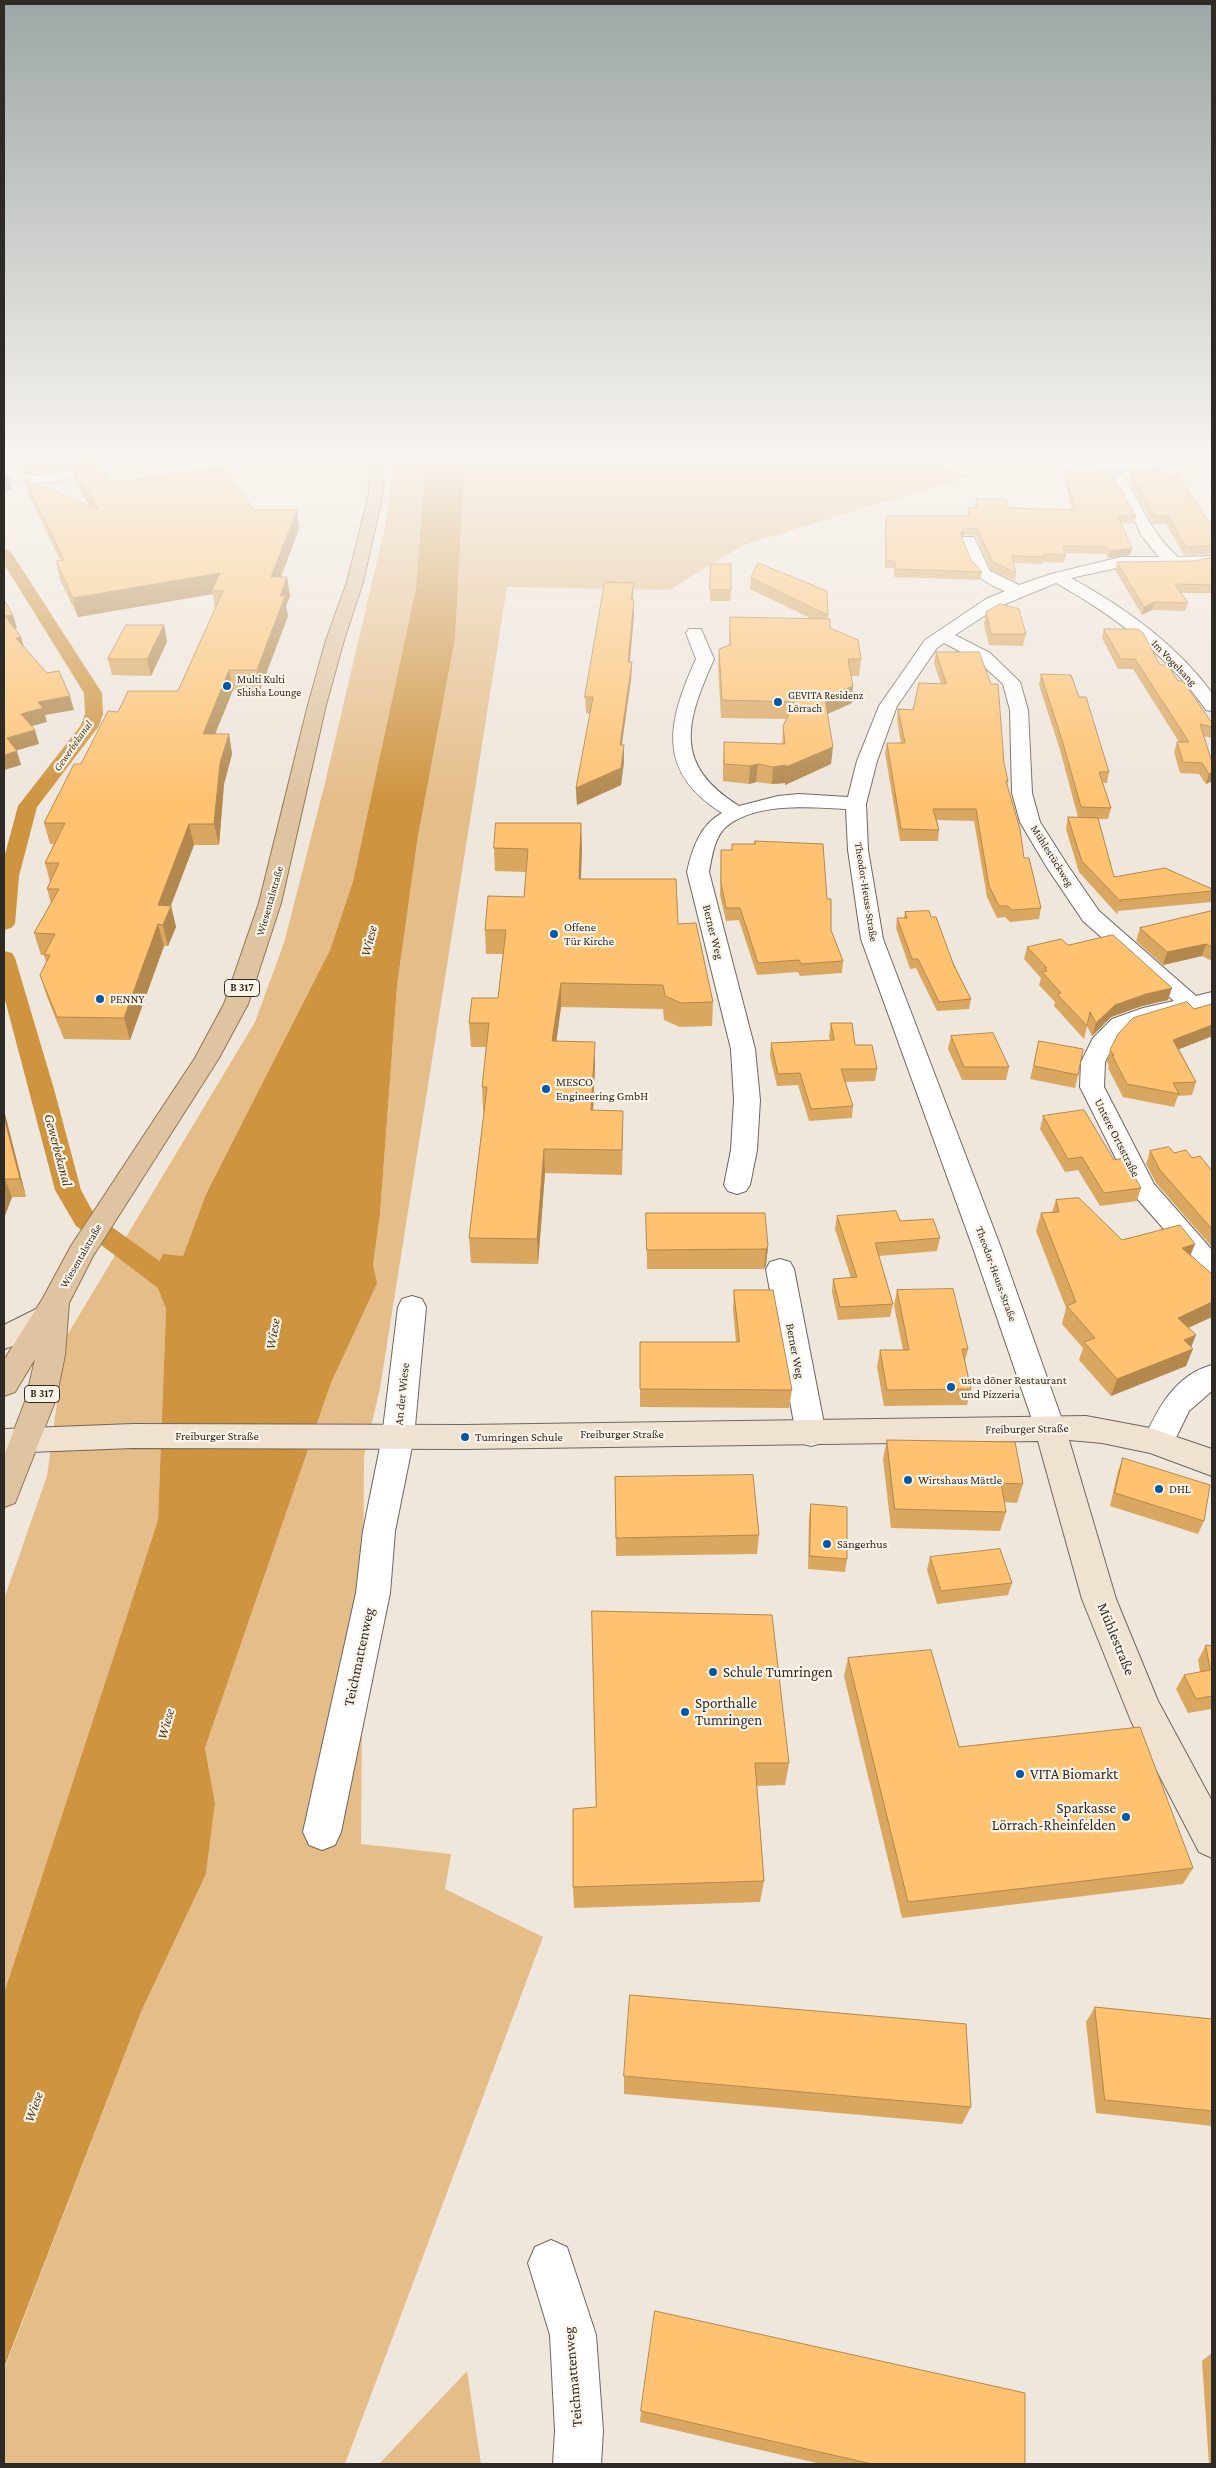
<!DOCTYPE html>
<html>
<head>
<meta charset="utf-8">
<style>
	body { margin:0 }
	#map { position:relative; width:1216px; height:2468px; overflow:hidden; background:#efe6dc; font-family:"Crimson Pro",serif }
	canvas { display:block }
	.frame { position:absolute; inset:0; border:5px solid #2e2b27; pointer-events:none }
</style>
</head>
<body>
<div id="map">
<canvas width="1216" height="2468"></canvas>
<div class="frame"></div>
</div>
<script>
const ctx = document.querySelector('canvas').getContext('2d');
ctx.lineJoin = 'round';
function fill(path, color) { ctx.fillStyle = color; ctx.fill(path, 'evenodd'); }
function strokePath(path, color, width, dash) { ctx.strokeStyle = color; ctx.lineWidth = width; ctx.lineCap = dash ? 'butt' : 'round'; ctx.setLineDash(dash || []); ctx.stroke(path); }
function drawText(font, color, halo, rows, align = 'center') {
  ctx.font = font + ' "Crimson Pro",serif'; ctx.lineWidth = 4.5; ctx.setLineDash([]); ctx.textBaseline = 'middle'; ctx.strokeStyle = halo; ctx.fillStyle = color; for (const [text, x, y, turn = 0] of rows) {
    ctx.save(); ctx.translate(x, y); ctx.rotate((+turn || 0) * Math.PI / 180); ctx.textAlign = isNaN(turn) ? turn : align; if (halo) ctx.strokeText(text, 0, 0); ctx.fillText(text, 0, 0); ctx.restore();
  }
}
fill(new Path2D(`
	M389 457H423L425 469 416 588 353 881 330 950 206 1194 183 1256 149 1282 157 1286 166 1309 158 1520 4 1993V1599L47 1476 66 1337 255 1022 284 943 325 783 385 527 391 483Z
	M465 457H915L969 476 743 545 669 590 507 587 380 1388 364 1456 361 1844 451 1854 445 1889 543 1937 345 2464H4V2370L141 2012 206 1874 215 1803 205 1748 331 1383 376 1283 373 1265 380 1214 397 986 418 836 455 639Z
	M467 2371 481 2464H379Z`), '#e5bd89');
fill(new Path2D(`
	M423 457H465L455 639 418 836 397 986 380 1214 373 1265 377 1283 331 1383 205 1748 215 1803 206 1874 141 2012 4 2368V1993L158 1520 166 1309 157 1286 149 1282 163 1254 183 1256 206 1194 330 950 353 881 416 588 425 469Z`), '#ce9440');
fill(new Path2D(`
	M4 548 11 552 102 693 103 714 99 726 37 807 19 876 15 924 11 928 4 930V858L18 806 81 725 85 714 84 693 4 564Z
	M4 951 12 953 15 958 54 1089 81 1190 94 1214 194 1286 198 1293 194 1300 184 1303 174 1300 76 1226 55 1190 4 996Z`), '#ce9440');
const street = new Path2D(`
	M102 457H119C115 463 106 465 99 468 69 481 35 490 4 476V467C13 469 21 474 30 475 55 477 80 467 102 457Z
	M1174 457H1208L1201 461C1165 465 1128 477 1092 468L1090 465 1097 461 1124 463Z
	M1117 473 1122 474C1141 502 1151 534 1178 557L1212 556V566L1121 567 1071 578C1124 607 1176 644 1212 693V711L1206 710C1168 655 1113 615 1056 583L998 607 955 635 990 653 1020 682 1028 710 1032 793 1040 822 1068 866 1099 911 1196 996 1212 992V1006L1158 1019 1128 1029 1113 1046 1105 1062 1104 1087 1154 1184 1212 1250V1280L1202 1277 1177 1244 1134 1195 1080 1087 1081 1062 1093 1038 1112 1019 1143 1008 1174 1001 1083 921 1046 866 1020 822 1012 793 1010 710 1003 684 978 661 944 643 937 648 897 706 877 761 866 804 868 850 883 939 1001 1248 1065 1428 1061 1437 1050 1440 1039 1437 1035 1428 973 1248 861 939 848 850 846 809C811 807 757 802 727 826 714 837 712 857 709 872L755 1049 760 1100 757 1150 750 1185 746 1191 737 1194 728 1191 724 1185 731 1150 734 1100 731 1049 687 872C692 849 700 825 722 813 655 771 668 721 696 659L686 633 689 629H701L714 659C686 722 672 764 739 806L778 796 799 794 848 797 857 761 879 706 925 640 986 599 1005 591C976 580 970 569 961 540L964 537H974L990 571 1019 585 1051 574 1121 557H1159L1142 536 1125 500 1110 477Z
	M780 1259 790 1262 794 1269 826 1434 822 1443 811 1446 800 1443 796 1434 766 1269 770 1262Z
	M412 1296 422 1299 426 1307 414 1437 395 1531 390 1593 341 1832 335 1845 322 1850 309 1845 303 1832 356 1593 363 1531 382 1437 398 1307 402 1299Z
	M1212 1365V1391L1189 1411 1170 1450 1159 1453 1148 1450 1143 1441C1158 1408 1175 1375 1212 1365Z
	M551 2240 567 2247 596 2335 603 2431 601 2464H553L555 2431 550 2335 528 2263 535 2247Z`);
const secondary = new Path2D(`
	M46 1304 56 1307 60 1315C53 1329 19 1345 4 1349V1325Z
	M1086 1416 1150 1428 1212 1449V1476L1150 1453 1102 1443 1069 1440 1116 1599 1158 1701 1212 1801V1858L1199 1852 1131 1721 1082 1599 1038 1441 465 1449 133 1448 4 1453V1429L133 1424 465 1425Z`);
const primary = new Path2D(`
	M368 457H382L383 493 363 582 344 640 326 705 281 903 248 1004 219 1058 93 1256 69 1303 65 1355 56 1399 15 1503 4 1507V1456L26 1399 35 1359 15 1392 4 1396V1360L43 1298 71 1246 195 1058 224 1004 259 903 308 705 326 640 347 582 369 493Z`);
strokePath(street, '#6f675e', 2);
strokePath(secondary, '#6f675e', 2);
strokePath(primary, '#93754d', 2);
fill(street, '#fff');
fill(secondary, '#efe2d0');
fill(primary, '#dfc4a1');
fill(new Path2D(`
	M15 457H95L111 483 254 510 299 529 281 577 290 596 286 606 288 616 260 690H233L215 734H229L232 754 224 784 219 845H194L171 906 176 927 168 946H164L130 1040 64 1039 47 997 40 975 46 962 44 955H41L34 933 51 903 47 889 50 882 45 863 54 844H50L44 823 81 764 118 712 178 691 215 609 213 594 78 617 60 580 56 561 60 560 29 496 25 479 90 507 74 479 72 467 68 468 27 473 23 471Z
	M1133 470 1164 476 1212 526V556V554L1184 555 1166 524H1153L1130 482Z
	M1065 471 1136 516 1134 523H1121L1130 555 1108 558 1106 554 1065 553 1066 555 1064 563 1043 562 1042 564 1014 563 1016 573 1015 581 991 570 976 536 964 535 962 538 971 560 982 572 980 580 894 577V568H885V523L886 516H967L968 507 975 508 976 499 1009 508 1072 510 1064 478Z
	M1212 558V593H1181L1188 603 1185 611 1152 610 1142 615 1115 570 1117 562 1194 561Z
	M711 564 731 590 730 601H710Z
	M751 578 828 615V619L830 628 861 659 859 676H851L852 703 827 714 831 764 785 785V783L772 784 756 782 749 784 723 781V760L724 742 782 744 783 726 786 719 721 718 718 666 719 649 729 646 730 617 812 619 750 589Z
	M633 599H634V615L630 662H632L631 679 622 745H624V762L621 785 577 805 576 788 590 714 586 713 585 697Z
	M986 612 1026 634 1023 646 989 645 984 624Z
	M164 625 167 642 151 676 112 675 108 659Z
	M1104 629 1160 665 1178 681 1212 723V738L1204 736 1212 781 1206 784 1199 774 1180 773 1174 752 1177 742H1179L1133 669H1118L1102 638Z
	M936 652 1004 763 1008 781 1007 785 1024 858 1041 908 1039 919 1010 922 1005 917 997 918 987 897 974 821 937 820 939 830 938 841H900L885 753 887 743H901L897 720 898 709 913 710 941 684 934 663Z
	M1041 674 1079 697 1109 772 1107 783H1103L1111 808 1108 819H1098L1114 877 1212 889V898L1211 902 1118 911 1117 914 1079 872 1066 829 1068 817H1078L1060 750 1039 685Z
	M732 844 827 899 831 930 843 961 842 973 800 976 798 972 757 975 739 920 726 921 720 895 721 850H732Z
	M582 846 581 879 678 924 713 1002 712 1026 680 1027 664 1020 663 1009 561 1007 556 1042 595 1066 593 1110 623 1135 622 1175 545 1173 538 1264 471 1263 469 1238 484 1111H483L482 1087 486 1047H471L469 1023 498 998 503 954H486L485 930 524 897 526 872 495 871 494 848Z
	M1212 911V961L1202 956 1163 965 1136 941 1140 928Z
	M905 912 931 917 971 999 969 1009 937 1011 916 968 910 969 896 928 897 918H904Z
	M1068 945 1168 1000 1142 1006 1111 1017 1092 1036 1087 1026 1084 1039 1054 1006 1055 1002 1039 985 1041 978 1024 959 1027 947Z
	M1212 1004V1040L1210 1037 1179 1049 1196 1082 1192 1095 1178 1096 1174 1107 1123 1097 1108 1068 1109 1066 1107 1062 1110 1050 1194 1009Z
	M831 1023 855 1045 877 1069 875 1081 845 1082 853 1106 852 1118 809 1121 798 1085 777 1086 770 1056 771 1043 830 1040 829 1036Z
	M951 1036 1009 1067 1006 1080H962L948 1049Z
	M1039 1041 1078 1075 1075 1088 1030 1079Z
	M4 1110 26 1197H12L4 1218Z
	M1043 1116 1114 1160 1141 1188 1137 1201 1100 1206 1078 1170 1065 1172 1040 1129Z
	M1150 1151 1174 1153 1192 1158 1212 1171V1247L1156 1183 1146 1164Z
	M1056 1200 1122 1240 1191 1255 1212 1275V1317L1188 1328 1191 1347 1186 1366 1111 1396 1079 1360 1083 1348 1062 1324 1066 1308 1036 1231 1041 1213 1052 1212Z
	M646 1213 768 1246 766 1265 764 1269H647Z
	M837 1216 900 1221 940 1238 937 1251 879 1256 893 1304 890 1317 838 1320 832 1292 833 1279 851 1278 835 1229Z
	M734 1290 792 1390 789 1408 640 1407V1342H736L733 1309Z
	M897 1290 968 1349 965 1361 971 1389 967 1405 884 1406 877 1367 880 1350H903L894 1306Z
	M887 1440 1023 1484 1017 1503 1004 1502 1006 1512 1000 1531 891 1528 883 1459Z
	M1123 1458 1204 1521 1198 1534 1110 1506 1118 1471Z
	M615 1477 759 1535 757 1554 616 1556Z
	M811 1504 847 1559 845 1572 808 1569 809 1517Z
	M930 1557 1012 1583 1008 1595 937 1604 927 1570Z
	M592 1611 789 1763 785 1785 757 1786 764 1881 760 1902 574 1908 573 1887 596 1807Z
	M1206 1645 1212 1646V1709L1188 1713 1176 1689 1184 1675 1200 1672 1198 1660Z
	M848 1658 959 1747 1193 1868 1183 1884 902 1918 844 1676Z
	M1095 2007 1212 2019V2126L1096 2113 1086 2022Z
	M624 2076 971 2107 962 2124 624 2094Z
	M1212 2353V2464H1209L1202 2361Z
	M641 2411 1025 2464H821L640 2422Z`), '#daa760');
fill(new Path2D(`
	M68 457H90L70 462 72 467 68 468 27 473 24 462Z
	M9 476 13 489 4 492V477Z
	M297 510 299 529 273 596 271 577Z
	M965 528 964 535 959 541 960 533Z
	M1132 548 1130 555 1108 558 1110 551Z
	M220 573 212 590 213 594 78 617 73 598Z
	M287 577 290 596 286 606 288 616 260 690 257 670 280 596Z
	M634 583 633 598 631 615V599Z
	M634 599V615L628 678V662Z
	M1154 602 1152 610 1142 615 1144 607Z
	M13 615 17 628 8 629 5 616Z
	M164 625 167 642 151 676 147 659Z
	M21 637 25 650 16 638Z
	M632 662 631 679 619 762 620 745Z
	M229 670 233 690 207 754 203 734Z
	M853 686 852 703 823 716 825 699Z
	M70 696 74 710 45 715 47 722 25 728 21 714 38 702Z
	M35 730 39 744 11 752 7 738Z
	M229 734 232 754 224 784 219 845 214 824 220 763Z
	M624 745V762L621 785 577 805 576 788Z
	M833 747 831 764 785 785 786 767Z
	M17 751 21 765 4 770V755Z
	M758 764 756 782 749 784 750 766Z
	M786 765 785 783 772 784 773 767Z
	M1212 772V781L1206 784 1209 774Z
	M581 823 582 846 580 902 579 879Z
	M189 824 194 845 170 907 171 906 176 927 168 946 158 905Z
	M158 924 164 946 130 1040 124 1018Z
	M1206 944 1202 956 1163 965 1167 952Z
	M561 983V1007L553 1066 552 1041Z
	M1172 988 1168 1000 1142 1006 1111 1017 1092 1036 1096 1023 1115 1005 1146 994Z
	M1212 1025V1031L1210 1037 1169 1053 1173 1040Z
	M595 1042V1066L592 1135 591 1110Z
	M4 1110 26 1197 20 1179 4 1117Z
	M544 1149 545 1173 538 1264 537 1239Z
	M5 1179 12 1197 4 1218V1182Z
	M1195 1244 1188 1262 1182 1248Z
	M768 1246 766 1265 764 1269 766 1249Z
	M1212 1302V1317L1172 1335 1178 1318Z
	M1196 1335 1190 1350 1193 1349 1186 1366 1111 1396 1117 1379 1184 1340Z`), '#b2884e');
const building = new Path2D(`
	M18 457H68L24 462 20 461Z
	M85 457H95L111 483 223 467 254 510H297L271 577H287L280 596H285L257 670H229L203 734H229L220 763 214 824H189L158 905 171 906 163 925 158 924 124 1018 57 1017 40 975 50 955H44L55 934 34 933 59 889H47L59 863H45L65 823H44L74 764H81L108 711 118 712 128 691H178L223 591 212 590 220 573 73 598 56 561 64 560 25 479 99 510 70 462Z
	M1133 470H1160L1164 476H1178L1212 526V546L1186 547 1168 516H1155L1131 475H1136Z
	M1065 471 1112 475 1136 516H1118L1132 548 1110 551 1107 547 1063 546 1066 555 1043 554 1044 557 1012 556 1016 573 993 562 977 529 965 528 960 533 964 543 971 560 982 572 895 569V561L886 560V516H969L968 507 978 508 976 499H1006L1009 508 1075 510Z
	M4 473 9 476 4 477Z
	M1212 558V585L1175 584 1188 603 1154 602 1144 607 1117 562 1194 561Z
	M758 563 827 591 828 615 751 578Z
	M711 564H731V590H710Z
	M605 582 634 583 631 599H634L628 662H632L620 745H624L621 768 576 788 593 697H585Z
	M4 600 13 615 5 616 21 637 16 638 47 673 59 671 70 696 38 702 43 708 21 714 35 730 7 738 17 751 4 755Z
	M1001 604 1019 609 1026 634H991L986 612Z
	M730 617 830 619V628L858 640 861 659H848L853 686 825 699 833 747 786 767V765L773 767 758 764 750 766 724 764V742L785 744 783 726 795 702 722 700 719 649 730 645Z
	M126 625H164L147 659H108Z
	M1104 629H1138L1143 633 1160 665H1168L1178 681H1183L1212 723V727L1200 724 1212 762V772L1209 774 1202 763 1183 762 1177 742H1189L1135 659H1121Z
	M936 652H979L991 684H998L1004 763 1008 781H1006L1020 829 1024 858H1029L1041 908 1012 910 1008 906H999L989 886 976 809H933L939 830 901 829 887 743H905L898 709 913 710 919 683 946 684Z
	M1041 674 1071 675 1079 697H1086L1109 772H1099L1111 808 1081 807 1062 740Z
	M1068 817 1098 818 1114 877 1165 868 1212 889V891L1120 900 1121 902 1082 861Z
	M496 823H581L579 879H676L678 924 696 923 713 1002 681 1003 665 996 663 985 561 983 552 1041 595 1042 591 1110 623 1111 622 1150 544 1149 537 1239 469 1238 487 1087H482L489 1023H469L472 998H498L506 930H485L488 896 524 897 528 849 494 848Z
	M755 841 823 844 827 899H831V930L843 961 801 964 799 960 758 963 740 908H726L721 883V850H732V844H755Z
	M929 911 931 917H936L954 966 971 999 939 1002 918 959H912L897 918H907L905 912Z
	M1212 911V947L1206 944 1167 952 1140 928Z
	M1113 935 1172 988 1146 994 1115 1005 1096 1023 1090 1012 1087 1026 1057 994 1061 993 1042 972 1047 971 1044 968H1047L1027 947 1061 939 1068 945Z
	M1187 1002 1194 1009 1212 1004V1025L1173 1040 1196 1082 1173 1083 1179 1094 1127 1084 1112 1055H1114L1110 1050 1118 1034 1133 1018Z
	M831 1023H852L855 1045H872L877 1069H841L853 1106 811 1109 800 1073 778 1074 771 1043 834 1040Z
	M993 1033 1009 1067H964L951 1036Z
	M1039 1041 1083 1049 1078 1075 1034 1066Z
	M1084 1110 1114 1160 1124 1158 1141 1188 1104 1193 1082 1157 1068 1159 1043 1116Z
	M4 1117 20 1179H5L4 1182Z
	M1169 1147 1174 1153 1186 1150 1192 1158 1200 1156 1212 1171V1229L1160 1170 1150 1151Z
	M1079 1198 1122 1240 1180 1225 1195 1244 1182 1248 1212 1274V1302L1178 1318 1196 1335 1184 1340 1193 1349 1117 1379 1084 1342 1095 1338 1067 1306 1076 1302 1041 1213 1059 1212 1056 1200Z
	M896 1211 900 1221 933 1219 940 1238 875 1243 893 1304 840 1307 833 1279 857 1277 837 1216Z
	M646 1213H765L768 1246 766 1249 647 1250Z
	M953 1289 968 1349H962L971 1389 887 1390 880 1350H909L897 1290Z
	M734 1290H773L792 1390 640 1389V1342H739Z
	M887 1440 1015 1442 1023 1484 1001 1483 1006 1512 895 1509Z
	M1123 1458 1210 1485 1204 1521 1115 1493Z
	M753 1475 759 1535 616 1538 615 1477Z
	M811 1504 847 1507V1559L810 1556Z
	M1000 1549 1012 1583 941 1591 930 1557Z
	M592 1611 772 1615 789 1763H755L764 1881 573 1887V1809L596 1807Z
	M1206 1645 1212 1646V1696L1196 1699 1184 1675 1210 1670Z
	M931 1650 959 1747 1140 1727 1193 1868 908 1902 848 1658Z
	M630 1995 966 2024 971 2107 624 2076Z
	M1095 2007 1212 2019V2111L1105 2100Z
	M655 2311 1025 2393V2464H872L641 2411Z`);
fill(building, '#fec270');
strokePath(building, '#b2884e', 1);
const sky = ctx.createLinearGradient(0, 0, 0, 802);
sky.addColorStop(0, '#9da7a5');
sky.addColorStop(0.57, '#f8f4ef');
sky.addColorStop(1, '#f8f4ef00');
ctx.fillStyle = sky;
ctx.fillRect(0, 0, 1216, 802);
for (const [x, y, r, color] of [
	[227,686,5,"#0159a6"],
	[778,702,5,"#0159a6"],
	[554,934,5,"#0159a6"],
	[100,999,5,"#0159a6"],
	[546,1089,5,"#0159a6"],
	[951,1387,5,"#0159a6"],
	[465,1437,5,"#0159a6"],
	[908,1480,5,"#0159a6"],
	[1159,1489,5,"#0159a6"],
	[827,1544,5,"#0159a6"],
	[713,1672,5,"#0159a6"],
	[685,1712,5,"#0159a6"],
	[1020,1774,5,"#0159a6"],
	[1126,1817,5,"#0159a6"]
]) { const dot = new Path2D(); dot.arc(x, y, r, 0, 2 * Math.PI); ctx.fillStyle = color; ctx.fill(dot); strokePath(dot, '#fcf4e9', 2); }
drawText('11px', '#2e2b27', '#fcf4e9', [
	["Im Vogelsang",1174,663,46],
	["Mühlestückweg",1052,856,58],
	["Theodor-Heuss-Straße",866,892,81],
	["Wiesentalstraße",270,901,-74],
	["Wiesentalstraße",81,1256,-60],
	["Theodor-Heuss-Straße",996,1274,70]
]);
drawText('11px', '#2e2b27', '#fcf4e9', [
	["Multi Kulti",237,680],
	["Shisha Lounge",237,693],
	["GEVITA Residenz",788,696],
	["Lörrach",788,709]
], 'left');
drawText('italic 11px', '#523917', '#fcf4e9', [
	["Gewerbekanal",73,746,-55]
]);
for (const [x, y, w] of [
	[242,988,35],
	[42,1394,35]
]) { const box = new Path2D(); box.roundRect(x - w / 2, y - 8.5, w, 17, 4); ctx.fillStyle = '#fcf4e9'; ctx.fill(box); strokePath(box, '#2e2b27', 1); }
drawText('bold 11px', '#2e2b27', null, [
	["B 317",242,988],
	["B 317",42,1394]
]);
drawText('12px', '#2e2b27', '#fcf4e9', [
	["Offene",564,927],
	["Tür Kirche",564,941],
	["PENNY",110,999],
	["MESCO",556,1082],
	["Engineering GmbH",556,1096],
	["usta döner Restaurant",961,1380],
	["und Pizzeria",961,1394],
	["Tumringen Schule",475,1437],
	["Wirtshaus Mättle",918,1480],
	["DHL",1169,1489],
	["Sängerhus",837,1544]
], 'left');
drawText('12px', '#2e2b27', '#fcf4e9', [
	["Berner Weg",713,932,76],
	["Untere Ortsstraße",1117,1138,63],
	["Berner Weg",795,1351,79],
	["An der Wiese",402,1394,-84],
	["Freiburger Straße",1027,1429,-1],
	["Freiburger Straße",622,1434],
	["Freiburger Straße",217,1436]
]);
drawText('italic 14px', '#523917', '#fcf4e9', [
	["Wiese",369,941,-76],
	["Gewerbekanal",58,1150,75],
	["Wiese",273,1334,-80],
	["Wiese",166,1724,-74],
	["Wiese",34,2107,-70]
]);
drawText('15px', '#2e2b27', '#fcf4e9', [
	["Mühlestraße",1116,1639,68],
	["Teichmattenweg",359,1657,-78],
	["Teichmattenweg",573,2377,-95]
]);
drawText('15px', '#2e2b27', '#fcf4e9', [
	["Schule Tumringen",723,1672],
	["Sporthalle",695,1703],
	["Tumringen",695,1720],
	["VITA Biomarkt",1030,1774],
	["Sparkasse",1116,1808,"right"],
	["Lörrach-Rheinfelden",1116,1825,"right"]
], 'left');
</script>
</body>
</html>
